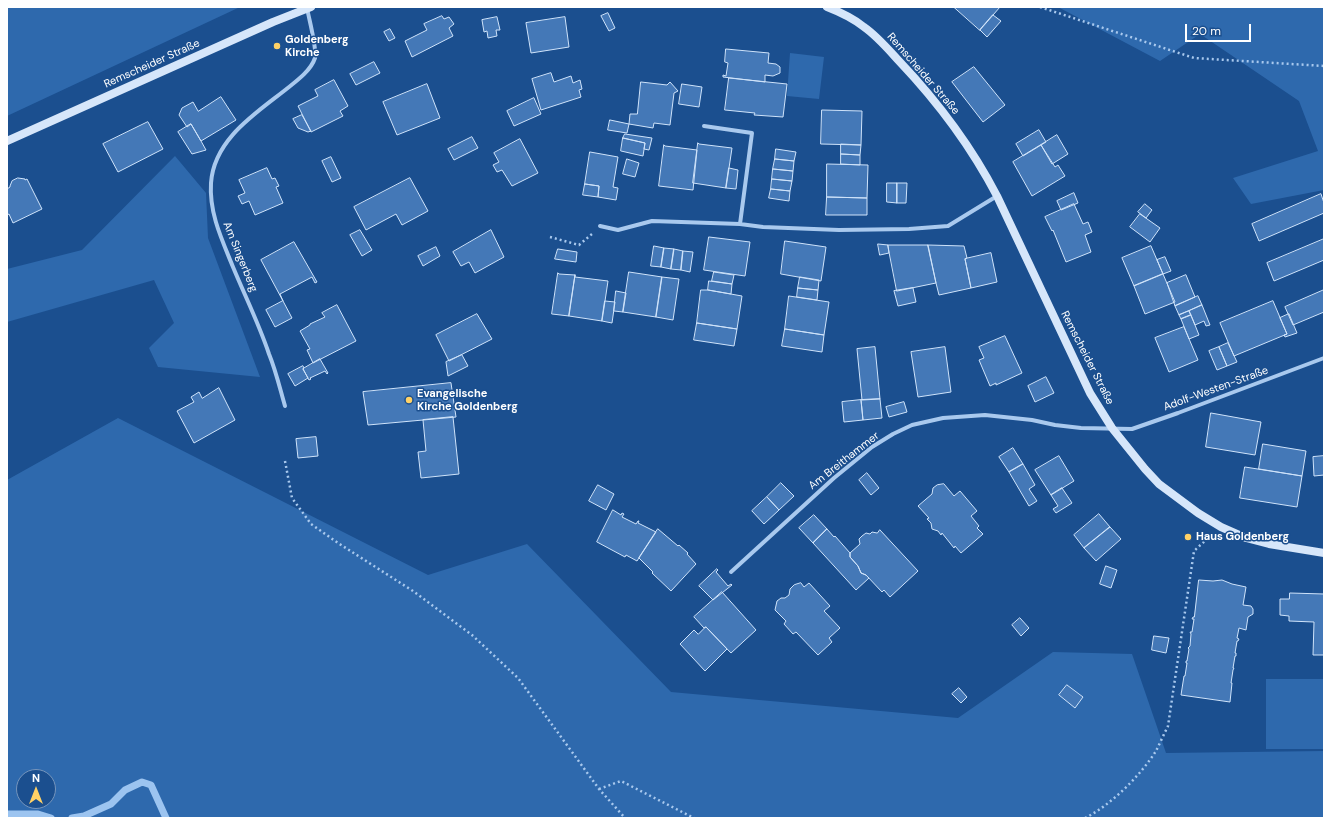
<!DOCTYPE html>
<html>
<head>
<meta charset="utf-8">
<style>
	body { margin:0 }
	#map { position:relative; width:1331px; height:825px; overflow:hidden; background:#1b4f8f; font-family:"DM Sans",sans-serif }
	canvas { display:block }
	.frame { position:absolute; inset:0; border:8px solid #fff; pointer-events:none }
	.north { position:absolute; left:16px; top:769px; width:40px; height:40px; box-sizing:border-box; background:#1b4f8f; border:1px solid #7695bc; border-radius:50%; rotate:0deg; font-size:11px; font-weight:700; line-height:16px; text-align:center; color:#fff }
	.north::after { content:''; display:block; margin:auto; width:14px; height:18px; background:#ffd166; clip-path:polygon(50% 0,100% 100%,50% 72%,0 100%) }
	.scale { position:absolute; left:1185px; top:24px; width:66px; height:18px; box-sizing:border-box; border:2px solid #fff; border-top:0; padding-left:5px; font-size:12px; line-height:14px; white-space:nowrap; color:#fff; -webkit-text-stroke:3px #1b4f8f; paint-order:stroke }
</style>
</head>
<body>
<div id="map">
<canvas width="1331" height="825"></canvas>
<div class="frame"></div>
<div class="north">N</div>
<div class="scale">20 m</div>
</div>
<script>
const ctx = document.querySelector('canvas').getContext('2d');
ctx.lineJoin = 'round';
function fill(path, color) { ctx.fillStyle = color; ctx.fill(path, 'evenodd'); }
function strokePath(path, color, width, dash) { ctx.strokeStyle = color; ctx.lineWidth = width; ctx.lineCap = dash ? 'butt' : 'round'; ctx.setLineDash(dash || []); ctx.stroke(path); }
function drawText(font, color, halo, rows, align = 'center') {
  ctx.font = font + ' "DM Sans",sans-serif'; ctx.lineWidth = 3; ctx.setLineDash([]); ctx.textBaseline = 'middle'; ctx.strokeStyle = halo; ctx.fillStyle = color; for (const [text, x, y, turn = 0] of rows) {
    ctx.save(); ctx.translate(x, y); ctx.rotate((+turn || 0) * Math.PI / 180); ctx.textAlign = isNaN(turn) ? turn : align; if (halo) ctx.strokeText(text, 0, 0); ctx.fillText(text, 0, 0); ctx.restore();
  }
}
fill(new Path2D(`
	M7 7H240L7 116Z
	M1058 7H1324V190L1251 204 1233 178 1318 151 1299 101 1200 34 1160 61Z
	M790 53 824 57 819 99 787 96Z
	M175 156 206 193 208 238 260 377 158 367 149 348 174 323 154 280 7 322V269L82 250Z
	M118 418 428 575 527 544 671 692 958 718 1053 652 1132 654 1166 753 1324 751V818H7V480ZM24 777H48V801H24Z
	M1266 679H1324V749H1266Z`), '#2e69ad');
strokePath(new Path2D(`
	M7 814H38L51 818
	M72 818 84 816 111 804 125 790 142 782 151 785 166 818`), '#9cc4f0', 7);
const building = new Path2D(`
	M954 7H1000L980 30Z
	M608 13 615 28 609 31 601 16Z
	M993 15 1001 21 987 37 980 30Z
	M442 16 444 19 449 17 454 24 449 28 453 36 412 57 405 41 427 30 424 24Z
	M497 17 500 30H496L497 36 488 38 487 31 484 32 482 20Z
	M565 17 569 47 531 53 526 23Z
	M390 29 395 38 389 41 384 32Z
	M726 49 769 53 768 63 776 64 780 67V73L773 76 765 75V82L723 77V75L726 76 728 63 725 62Z
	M374 62 380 73 356 85 350 74Z
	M974 67 1005 105 983 122 952 82Z
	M551 73 554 82 571 76 573 83 580 80 582 89 579 90 581 97 541 110 532 79Z
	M729 78 787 84 783 117 754 115 755 113 725 110Z
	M334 80 348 106 340 111 343 116 311 132 298 106 318 96 315 90Z
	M641 82 667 85 670 82 678 91 674 93 670 125 654 123 653 128 629 124 630 114H637Z
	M427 84 440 118 397 135 383 102Z
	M682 84 702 87 699 107 679 104Z
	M221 97 236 120 201 141 191 124 187 127 179 115 182 108 193 102 198 111Z
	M534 98 541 114 514 126 507 111Z
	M822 110 862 111 861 145 821 144Z
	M302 115 311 131 308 132 298 128 293 119Z
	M610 120 629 124 627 133 608 130Z
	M148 122 163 149 118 172 103 144Z
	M191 124 201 141 206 150 192 154 178 132Z
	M1039 130 1046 142 1023 156 1016 144Z
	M625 134 652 138 649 150 644 149 645 143 623 138Z
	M1057 135 1068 154 1052 164 1041 145Z
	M472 137 478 148 454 160 448 149Z
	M623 138 645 143 643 156 621 151Z
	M520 139 538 173 512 186 502 170 497 172 493 165 499 162 494 153Z
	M698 143 699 144 732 148 726 188 693 183Z
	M841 144 861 145 860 155 841 154Z
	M664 145 665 146 697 150 693 190 659 186Z
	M1041 145 1055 167 1058 165 1065 176 1032 196 1013 162Z
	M776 149 796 152 794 161 775 159Z
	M590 152 618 157 613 187 618 188 616 200 598 197 599 186 585 184Z
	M841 154 860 155V165L841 164Z
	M331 157 341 178 332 182 322 161Z
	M627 159 639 163 635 177 623 174Z
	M775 159 794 161 793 171 773 169Z
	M827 164 868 165 867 198 827 197Z
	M267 168 272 179 275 178 279 186 276 187 283 203 255 215 249 201 242 204 238 196 245 193 239 180Z
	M729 168 738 170 736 189 726 188Z
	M773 169 793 171 792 181 772 179Z
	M18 178 25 179V180L27 179 42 209 13 223 9 214 7 215V189L10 187V186L12 181Z
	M410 178 428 211 402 225 396 214 366 230 354 207Z
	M772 179 792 181 790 191 771 189Z
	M887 183H897V203L887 202Z
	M897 183H907L906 203H897Z
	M585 184 599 186 598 197 583 195Z
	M771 189 790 191 789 201 769 198Z
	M1074 193 1078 203 1061 210 1057 201Z
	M1321 194 1324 203V213L1259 241 1252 224Z
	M827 197 867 198V215H826Z
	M1074 204 1083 224 1088 222 1092 232 1085 235 1091 252 1066 262 1053 230 1052 231 1045 217Z
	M1145 204 1152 210 1146 218 1138 212Z
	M1140 214 1160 228 1150 242 1130 227Z
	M360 230 372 250 362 256 350 235Z
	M491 230 504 257 475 273 469 262 461 266 453 252Z
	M709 237 750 242 745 276 704 270Z
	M1324 239V260L1274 281 1267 263Z
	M785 241 826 247 821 281 781 274Z
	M294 242 317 282 315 283 312 277 280 294 283 301 261 260Z
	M878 244 888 245 889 253 880 255Z
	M888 245H928L936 283 897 291Z
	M928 245 964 246 967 258 965 259 971 288 939 295 936 283Z
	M654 246 664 248 661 267 651 266Z
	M1151 246 1163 274 1134 286 1122 258Z
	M436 247 440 256 423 266 418 256Z
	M664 248 674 249 671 269 661 267Z
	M558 249 577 252 576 262 555 259Z
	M674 249 683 251 681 270 671 269Z
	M683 251 693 252 690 272 681 270Z
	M991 253 997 282 971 288 965 259Z
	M1165 257 1171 271 1163 274 1157 260Z
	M629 272 662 277 656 317 623 312Z
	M714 272 734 275 732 284 712 281Z
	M558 273 559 274 575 275 569 316 552 314Z
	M1163 274 1175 302 1145 314 1134 286Z
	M575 275V277L608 281 602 321 569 316Z
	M1186 275 1195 297 1175 306 1167 283Z
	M662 277 679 279 673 320 656 317Z
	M800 277 819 280 818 290 798 288Z
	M709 281 732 284 731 294 708 290Z
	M798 288 818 290 817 300 797 297Z
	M913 288 916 302 898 306 894 291Z
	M701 290H708L742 296 737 329 697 323Z
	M1324 290V312L1293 325 1285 307Z
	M616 291 626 293 623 312 614 311Z
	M789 296 829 302 824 335 785 329Z
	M1198 296 1202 305 1179 315 1175 306Z
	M283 301 292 318 275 327 266 310Z
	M605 301 615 302 612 323 602 321Z
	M1273 301 1287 334 1234 356 1220 323Z
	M337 305 356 341 313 363 307 350 310 349 300 331 310 325V324L325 317 322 313Z
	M1202 305 1210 325 1206 326 1204 321 1195 325 1189 311Z
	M1189 311 1191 315 1181 319 1179 315Z
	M477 314 492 339 449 361 436 335Z
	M1289 314 1297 333 1285 337 1284 335 1287 334 1280 318Z
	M1191 315 1199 335 1189 339 1181 319Z
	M697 323 737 329 734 346 694 340Z
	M1184 327 1198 360 1169 372 1155 338Z
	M785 329 824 335 822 352 782 346Z
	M1005 336 1022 373 996 385V383L990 386 979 360 984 358 979 347Z
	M1228 343 1237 362 1227 366 1219 347Z
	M875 347 880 399 862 400 857 349Z
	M945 347 951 392 918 397 911 352Z
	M1219 347 1227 366 1217 370 1209 351Z
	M462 355 468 366 448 376 446 362Z
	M320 359 328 373 327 374 325 371 310 378 311 379 309 380 303 369Z
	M303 366 304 368 303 369 308 378 295 386 288 374Z
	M1046 377 1054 393 1035 402 1028 386Z
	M451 383 456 417 368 425 363 392Z
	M219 388 235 420 194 443 177 411 194 402 191 397 199 392 202 398Z
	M880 399 882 418 863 420 861 400Z
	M861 400 863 420 844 422 842 402Z
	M904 402 907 412 889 417 886 407Z
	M1211 413 1261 422 1255 455 1206 447Z
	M453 417 459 474 421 478 418 452 426 451 423 420Z
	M316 437 318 456 298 458 296 439Z
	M1263 444 1306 451 1302 476 1259 469Z
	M1013 448 1023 464 1009 472 999 457Z
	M1059 456 1074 481 1051 495 1035 470Z
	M1324 456V475L1314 476 1313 457Z
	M1023 464 1035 485 1029 489 1037 501 1029 506 1009 472Z
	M1245 467 1302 476 1297 507 1240 498Z
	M867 473 879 488 871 495 859 480Z
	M781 483 794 496 779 510 767 497Z
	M944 484 954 496 960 491 977 511 971 516 979 526 977 528 983 534 961 553 955 546 954 548 942 533 941 535 938 531 932 529 931 523 927 519 929 518 918 506 932 494 933 488 937 485Z
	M598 485 614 494 606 510 589 501Z
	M1062 488 1072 503 1056 513 1053 509 1058 506 1051 495Z
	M767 497 779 510 764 524 752 511Z
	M613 510 621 515 622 513 624 514 622 517 636 524 638 521H639L638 523 656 532 637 561 626 555 625 557 597 542Z
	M1099 514 1110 527 1084 548 1074 535Z
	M814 515 827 529 813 543 799 528Z
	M1110 527 1121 539 1096 561 1084 548Z
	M658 529 678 546 679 545 688 553 687 554 696 564 671 591 652 573 653 572 639 558Z
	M827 529 834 537 835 536 850 553V557L858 566 861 573 866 575 869 578 856 590 813 543Z
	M880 530 918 571 890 597 884 590 882 592 866 575 861 573 858 566 850 557V553L860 544 859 539 862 536 866 533 870 534 872 532 877 533Z
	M1106 566 1117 570 1111 588 1100 584Z
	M717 569 718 570 716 572 728 586 731 584 732 585 713 600 699 586Z
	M1199 580 1213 581 1222 580 1232 584 1246 587 1243 605 1251 606 1253 609V614L1248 617 1246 630 1239 628 1237 638 1239 639 1238 641H1237L1235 653H1236V656H1235L1233 668H1234L1233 670 1231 683H1232L1230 702 1181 695 1184 676H1185L1187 663H1186V661H1187L1189 649 1188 648 1190 646 1191 634 1190 632H1192L1194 619H1192L1193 617H1194Z
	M801 583 804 587 809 583 830 606 824 611 840 628 829 638 832 642 818 655 796 632 793 634 784 624 786 621 775 610 777 601 781 598H785L789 595 790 589 794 585Z
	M722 592 756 630 731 653 706 627 704 628 694 617Z
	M1290 593 1324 594V655H1313L1314 622 1289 621V616L1280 615V599H1289Z
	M1020 618 1029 628 1021 636 1012 625Z
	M706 627 727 649 705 671 680 644 694 630 698 634Z
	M1154 636 1169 638 1166 653 1152 650Z
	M1067 685 1083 697 1075 708 1059 695Z
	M959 688 967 697 961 703 952 694Z`);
fill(building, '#4478b7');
strokePath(building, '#cfe3fa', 1);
strokePath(new Path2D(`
	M1040 7 1194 58 1324 66
	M550 237 579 245 592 234
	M285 461 292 498 311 524 338 543 413 591 472 635 518 678 599 789 625 818
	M599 789 621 781 694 818
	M1085 818C1111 805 1140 776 1156 751 1160 743 1164 734 1168 726L1194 551 1208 538`), '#a9c9ee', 2.5, [2, 3]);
strokePath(new Path2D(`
	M704 126 752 133 740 224
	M600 226 618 230 652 221 740 224 763 227 839 230 909 229 948 226 997 196
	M285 406C280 389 276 371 269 354 259 324 245 296 233 267 222 240 209 213 211 183 214 138 258 112 289 87 298 80 311 70 315 58 317 48 309 19 307 8
	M731 572 834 478 872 447 893 434 912 425 943 418 985 415 1032 420 1055 425 1081 428 1132 429 1178 413 1324 358`), '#a9c9ee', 4);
strokePath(new Path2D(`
	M827 7C840 12 853 18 864 27 877 36 888 49 899 61 937 101 971 146 997 196L1090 393 1112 428 1145 469 1159 484 1198 513 1221 527 1246 538 1269 544 1324 553
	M7 141 273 22 311 7`), '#d6e6fa', 8);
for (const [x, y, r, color] of [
	[277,46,4,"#ffd166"],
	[409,400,4,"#ffd166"],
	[1188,537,4,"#ffd166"]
]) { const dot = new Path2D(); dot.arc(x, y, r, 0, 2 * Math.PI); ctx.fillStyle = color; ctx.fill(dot); strokePath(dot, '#1b4f8f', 1.5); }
drawText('bold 11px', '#fff', '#1b4f8f', [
	["Goldenberg",285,40],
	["Kirche",285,53],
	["Evangelische",417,394],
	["Kirche Goldenberg",417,407],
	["Haus Goldenberg",1196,537]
], 'left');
drawText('11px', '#fff', '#1b4f8f', [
	["Remscheider Straße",152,64,-24],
	["Remscheider Straße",923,74,49],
	["Am Singerberg",240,257,68],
	["Remscheider Straße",1087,358,63],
	["Adolf-Westen-Straße",1216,389,-20],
	["Am Breithammer",844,461,-38]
]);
</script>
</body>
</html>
